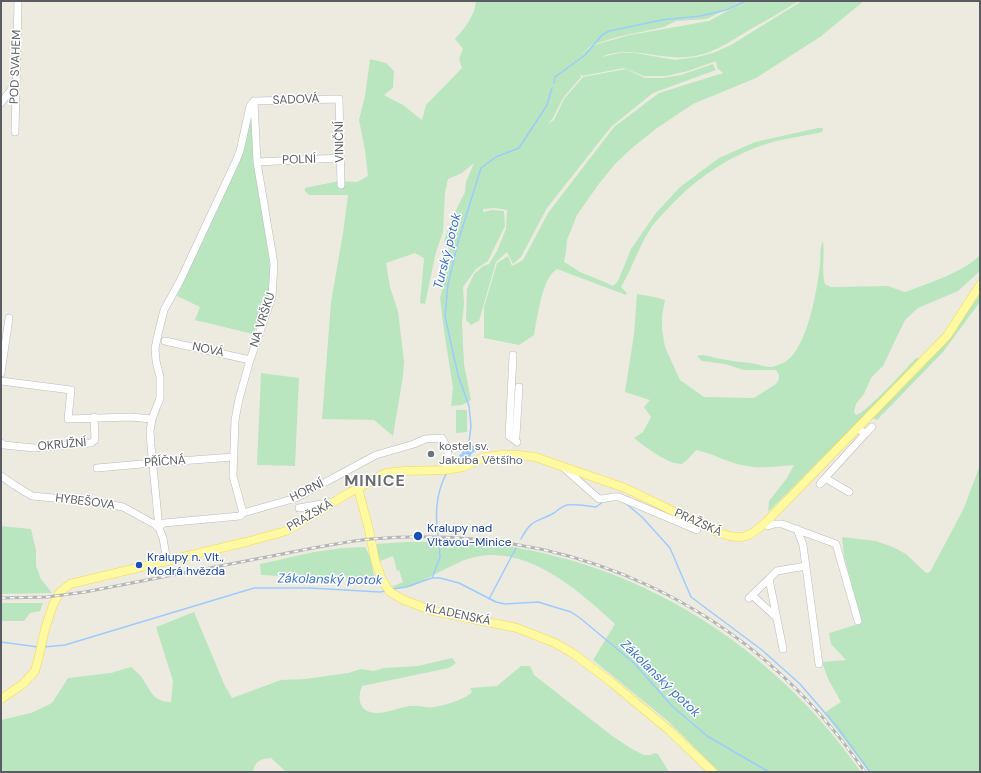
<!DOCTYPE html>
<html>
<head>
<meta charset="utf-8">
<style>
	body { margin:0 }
	#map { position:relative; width:981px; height:773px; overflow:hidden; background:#edebe0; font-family:"DM Sans",sans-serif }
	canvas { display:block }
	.frame { position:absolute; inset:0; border:2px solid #595c62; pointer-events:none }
</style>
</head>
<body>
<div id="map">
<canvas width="981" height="773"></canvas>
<div class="frame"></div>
</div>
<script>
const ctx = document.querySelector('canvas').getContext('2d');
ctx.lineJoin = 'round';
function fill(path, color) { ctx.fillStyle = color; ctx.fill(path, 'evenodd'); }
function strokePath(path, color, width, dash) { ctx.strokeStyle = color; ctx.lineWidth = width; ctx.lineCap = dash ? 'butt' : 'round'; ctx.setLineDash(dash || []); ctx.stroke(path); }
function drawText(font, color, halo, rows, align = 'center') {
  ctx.font = font + ' "DM Sans",sans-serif'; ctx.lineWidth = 3; ctx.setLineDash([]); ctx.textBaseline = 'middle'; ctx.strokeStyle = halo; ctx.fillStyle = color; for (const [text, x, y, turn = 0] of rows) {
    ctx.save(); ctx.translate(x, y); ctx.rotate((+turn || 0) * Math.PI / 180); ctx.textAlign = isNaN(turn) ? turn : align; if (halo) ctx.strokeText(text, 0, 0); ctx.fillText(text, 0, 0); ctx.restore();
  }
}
fill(new Path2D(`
	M476 1H742L707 19 676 21 664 27 617 37 592 45 582 54 594 45 630 35 709 21 745 1H799C782 11 766 21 749 30 730 42 711 55 688 57 659 60 629 45 601 57L620 53H635L675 60 697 57 713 53 731 45 802 1H864L820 37 756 78 693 104 657 128 632 148 615 164 598 185 577 215 567 240 566 252 564 262C570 265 575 269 580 272 591 277 602 280 613 286L618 281 631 249 656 213 680 187 719 158 755 142 818 128H823L822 132C805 136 786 138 769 143 731 155 701 175 674 202 667 210 660 216 653 225 640 243 633 267 621 287L627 293 626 295 557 269C542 277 537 320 534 335L519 345 484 338V307L497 263 508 256 512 266 523 260 548 213 614 127 659 93 723 73 717 68 716 61 688 71 666 76H644L624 68 582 76 580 73 581 77 563 98 553 118 548 124 554 120 564 99 583 77 626 69 645 78H663L681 75 713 64 716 70 653 93 611 127 547 208 521 257 513 264 507 252 496 262 479 321 471 325 466 320 467 289 474 274 483 266 489 264 497 251 506 229 507 210 495 208 483 209V212L492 210 504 211 505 226 488 261 476 269 463 287 464 304 462 323 464 364 471 400 462 405 451 406 453 388 444 331 440 298 448 265 442 258V253L450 250 444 241 451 220 465 192 466 182 474 163 462 173 448 179 445 193 443 232 436 252 425 304 420 303 424 258 415 253 386 263 390 287 398 311 404 361 403 376 393 436 374 420 322 419 331 302 343 233 348 195H309L305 191V188L339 181 357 182 368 176 365 150 359 120 365 96 370 59 386 63 394 71 393 88 384 95 403 105 422 120 426 105 462 68 459 59 463 49 455 39C464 29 475 16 476 1Z
	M253 114 261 199 270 267V296L253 334 195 320 200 307 177 296 240 159 251 116Z
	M823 241C825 256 821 271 825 284L831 287 888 286 905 292C927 284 964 272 980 255V271L958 291 918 308 905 320 883 366 871 378 864 394 856 404 854 412 856 415C865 414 907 368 916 358L921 359 768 512 769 501 787 478 794 465C779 466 762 469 747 466 729 464 713 453 696 450L689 458 682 464C669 465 645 447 634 438L643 432 651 417 644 407 650 400 625 392 634 334 637 294 655 297 665 300 662 316V329L665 347 680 380 704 397 754 398 776 384 779 379V375L776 370H744L725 364 702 361 697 356C705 353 712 358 721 359 731 361 741 362 751 363 765 366 769 370 783 363 807 352 817 290 820 265 821 258 819 248 823 241Z
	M980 294V302L943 352 877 420 873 418C910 377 950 340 980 294Z
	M261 373 299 378 295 466 257 465Z
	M456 410H467V432L456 433Z
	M980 465V772H869L824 713 841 702 828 679 822 662 846 660 831 644 829 633 862 623 844 556 842 538 843 537 876 541 893 547 906 554 926 573 930 572 964 508Z
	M1 526 31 529 36 550V566L41 579 52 593 1 594Z
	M407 542C434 542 461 541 488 544 639 560 775 648 861 772H719L669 722 593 660 615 624C575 587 516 535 458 563 448 568 438 572 428 578 420 582 412 588 403 588 399 589 395 588 391 587L403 582 399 570 397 571 393 556 380 561 375 544Z
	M365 547 370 556 374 576 371 579 294 577 261 575 260 564 265 563 314 552 343 548Z
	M1 603H43L40 611 30 613 24 621H1Z
	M194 612 225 686 232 698 281 680 305 679 348 673 361 669 374 671 384 668 418 666 452 658 456 663 449 668 362 686C357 699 359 712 376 713 387 713 398 708 409 706 418 705 426 708 434 707 443 706 466 699 472 692L470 688 497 686 521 666H530L534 675 611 735 632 749 644 755H650L655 753 658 754 669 772H286L271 758C260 759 255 761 253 772H3L1 768V720L31 713 52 703 68 678 111 673 131 667C134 670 138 673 141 676 150 689 152 702 171 702L173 681 156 627Z`), '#bae6bf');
fill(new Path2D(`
	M469 443 479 450C474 452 471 452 470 458L452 463 463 453Z`), '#9dcbff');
strokePath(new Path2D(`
	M554 83 555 77 585 55 602 35 609 31 662 20 700 16 726 10 745 1
	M450 465 463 453 469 443 471 426 469 406 458 375 445 316 448 284 458 242 481 168 496 157 519 148 547 105 552 88
	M624 502 642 517 670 548 691 597 762 650 800 684 838 728 870 772
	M438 535C435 513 436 494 446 474
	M521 539C532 518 536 523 554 513 558 510 562 506 567 505 577 504 587 506 596 507L604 501
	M432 578 440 557 439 542
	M393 589 406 587 432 578H440L459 583 496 602 505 604 538 602 571 612 580 618 634 663 672 706 707 736 769 772
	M489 599 516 548
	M1 642 38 647
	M43 647 65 645 254 588H310L380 592 385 591`), '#9dcbff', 1.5);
const minor = new Path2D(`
	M254 101 339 99 341 185
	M1 103 16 83
	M15 132 18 1
	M257 162 340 158
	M165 341 250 360
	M513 355 509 436 517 442
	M1 373 9 318
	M1 381 71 390 68 419 131 417 152 419
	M865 434 872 427
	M513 439 516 436 519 387
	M1 443 4 445 34 448 91 443 95 440 94 417
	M97 468 153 463 233 457
	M564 468 599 499C607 499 611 496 619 497L697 530
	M1 476 14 485 32 496 97 502 123 507 154 524 159 528 163 538 167 562
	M820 484 825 478
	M849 492 825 478 865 434 858 428
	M299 508 333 502
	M243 513 233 476 235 420 239 399 250 360 272 297 274 264 257 162 254 102
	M765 523 768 526 774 524H782L836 544 858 621
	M158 527V518L151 446 150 431 152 419 160 398V377L156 361 155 348 159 330 164 310 180 281 236 161 240 151 250 106 254 101
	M158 527 164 523 240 516 243 513 296 498 376 455 414 444 425 439 442 438C450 451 449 456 445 470
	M797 529 803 545 819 664
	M752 595 777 618
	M749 598 769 579
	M783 649 769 579 777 571 806 566`);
const major = new Path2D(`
	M358 488 369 530 375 560 382 580 390 592 404 600 433 611 517 628 555 643 574 654 611 682 670 731 713 772
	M1 699 23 684 35 671 39 656 45 629 53 605 59 593 70 584 250 541 286 531 347 494 386 473 404 471 445 470 463 467 485 457 502 455H518L535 457 625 488 719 533C742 540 747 539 765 523L947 336 980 285`);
strokePath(minor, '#b8bac0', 8);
strokePath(major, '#f7d84e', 9);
strokePath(minor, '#fff', 7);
strokePath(major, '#fff9a2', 8);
const rail = new Path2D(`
	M1 598 47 597 85 592C140 581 196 571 251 560 291 553 331 543 371 539 573 522 750 605 865 772`);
strokePath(rail, '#b4b5b5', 3);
strokePath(rail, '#fff', 1.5, [4.5]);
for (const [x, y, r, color] of [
	[431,454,4,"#6b7280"],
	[418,536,5,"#1a4fb4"],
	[139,565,4,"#1a4fb4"]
]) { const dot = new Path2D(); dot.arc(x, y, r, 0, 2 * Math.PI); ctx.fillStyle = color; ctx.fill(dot); strokePath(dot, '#fff', 1.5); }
drawText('12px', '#595c62', '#fff', [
	["POD SVAHEM",16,67,-88],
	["SADOVÁ",296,100,-2],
	["VINIČNÍ",340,142,-91],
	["POLNÍ",299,160,-2],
	["NA VRŠKU",263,320,-72],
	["NOVÁ",208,350,12],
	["OKRUŽNÍ",62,445,-5],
	["PŘÍČNÁ",165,462,-4],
	["HORNÍ",307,491,-26],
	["HYBEŠOVA",85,502,7],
	["PRAŽSKÁ",310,516,-30],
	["PRAŽSKÁ",698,523,24],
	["KLADENSKÁ",458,615,12]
]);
drawText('12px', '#5b616d', '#fff', [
	["kostel sv.",439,447],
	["Jakuba Většího",439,461]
], 'left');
drawText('12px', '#164399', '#fff', [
	["Kralupy nad",427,529],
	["Vltavou-Minice",427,543],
	["Kralupy n. Vlt.,",147,558],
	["Modrá hvězda",147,572]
], 'left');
drawText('italic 13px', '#3b72c7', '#fff', [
	["Turský potok",448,251,-76],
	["Zákolanský potok",330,580,1],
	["Zákolanský potok",660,679,44]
]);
ctx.letterSpacing = '1px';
drawText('bold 16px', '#6a6e74', '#fff', [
	["MINICE",375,482]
]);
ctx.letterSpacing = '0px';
</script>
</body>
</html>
